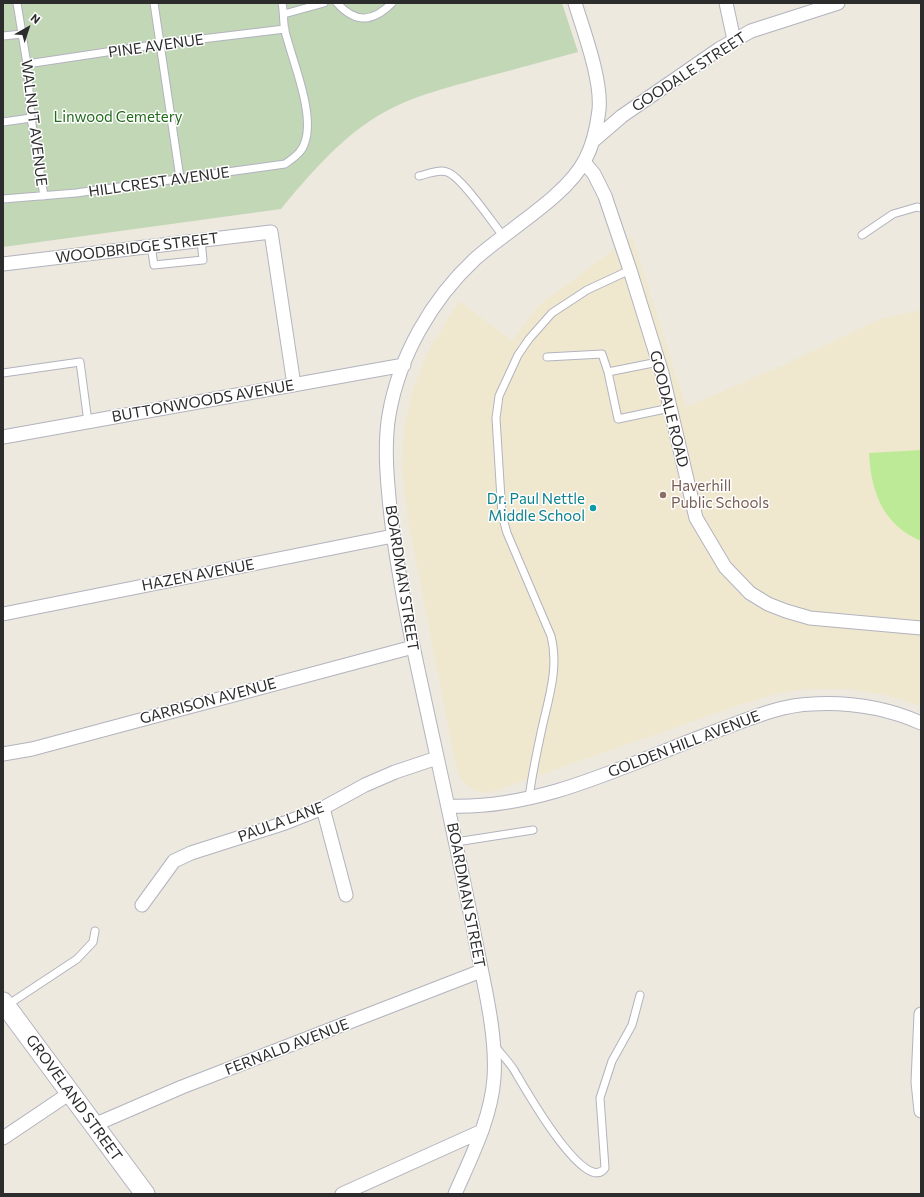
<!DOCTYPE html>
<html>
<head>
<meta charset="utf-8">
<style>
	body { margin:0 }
	#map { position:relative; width:924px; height:1197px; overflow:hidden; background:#ede9de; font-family:Commissioner,sans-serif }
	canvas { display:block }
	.frame { position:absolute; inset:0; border:4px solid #2c2c2c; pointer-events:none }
	.north { position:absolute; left:8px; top:8px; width:40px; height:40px; -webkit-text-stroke:3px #fff; paint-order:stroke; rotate:39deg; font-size:11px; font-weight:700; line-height:16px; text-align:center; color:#2c2c2c }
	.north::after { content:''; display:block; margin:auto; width:14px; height:18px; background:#2c2c2c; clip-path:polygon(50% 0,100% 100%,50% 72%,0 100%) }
</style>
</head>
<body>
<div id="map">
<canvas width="924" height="1197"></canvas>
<div class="frame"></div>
<div class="north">N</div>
</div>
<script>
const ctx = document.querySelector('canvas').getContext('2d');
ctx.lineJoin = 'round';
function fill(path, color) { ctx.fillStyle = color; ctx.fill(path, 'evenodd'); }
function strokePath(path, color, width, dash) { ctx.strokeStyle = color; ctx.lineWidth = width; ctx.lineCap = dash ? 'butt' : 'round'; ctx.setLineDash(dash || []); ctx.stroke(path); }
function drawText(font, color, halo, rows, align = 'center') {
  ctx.font = font + ' Commissioner,sans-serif'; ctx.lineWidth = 3; ctx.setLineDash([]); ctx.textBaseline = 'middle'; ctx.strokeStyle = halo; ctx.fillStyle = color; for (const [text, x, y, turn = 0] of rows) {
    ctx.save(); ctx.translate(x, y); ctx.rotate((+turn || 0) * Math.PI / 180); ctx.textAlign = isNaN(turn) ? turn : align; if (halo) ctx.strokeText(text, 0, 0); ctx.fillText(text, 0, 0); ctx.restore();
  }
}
fill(new Path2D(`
	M632 236 686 407 779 367 880 319 921 310V706L885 695 847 689H810L779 693 739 705 494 791 483 793 472 789 463 782 457 771 408 521 402 469 404 429 412 392 426 355 459 301 512 341 538 306Z`), '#efe8ce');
fill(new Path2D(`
	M3 3H562L578 52C545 61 512 70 478 79 443 89 408 97 376 117 339 140 309 175 281 209L3 247Z`), '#c2d7b6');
fill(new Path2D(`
	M921 450V541C883 525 871 492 869 453Z`), '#bcea97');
const service = new Path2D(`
	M17 3 27 64 31 118 44 196
	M154 3 180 178
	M337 3C356 24 373 22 392 3
	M284 14 324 3
	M3 36 22 34
	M27 64 160 44 285 29
	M3 122 31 118
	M419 176C428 174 438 169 447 172 461 176 492 222 503 236
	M3 199 76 193 285 164C293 158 302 153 305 142 315 113 292 60 285 31 283 22 284 12 282 3
	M862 235 893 214 917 207 921 208
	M151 246 154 265 203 260 201 240
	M547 357 602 354 608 372
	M658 362 608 372 618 419 670 408
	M3 373 80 362 88 422
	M529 798C532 774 537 751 542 728 549 697 559 667 551 636L507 533 502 515 496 418 499 396 518 355 529 339 552 313 587 290 630 270
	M456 842 533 830
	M6 1006 77 959 93 942 95 931
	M495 1046C501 1054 509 1062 514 1070 522 1083 585 1197 605 1168L600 1098 612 1061 632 1025 640 995`);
const minor = new Path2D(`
	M726 3 734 40
	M593 141 622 116 719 49 751 31 838 3
	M584 162 594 174 605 196 630 270 662 373 696 518 725 567 750 593 768 604 786 611 810 618 921 628
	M3 264 271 232 294 385
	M3 437 404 365
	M3 614 393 536
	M3 754 32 749 413 647
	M448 806C542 810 629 763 716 731 747 720 779 705 812 704 849 702 887 708 921 723
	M323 808 346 895
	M142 905 174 861 191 853 285 823 323 808 365 785 395 772 437 758
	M921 1014 918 1082 921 1111
	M94 1125 182 1087 481 971
	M3 1138 70 1093
	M342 1194 482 1131
	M455 1194C471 1157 491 1119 494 1078 497 1035 484 985 476 943 457 844 434 745 413 646 402 593 392 540 388 486 386 463 385 438 389 415 399 356 432 299 475 259 507 230 566 197 585 160 593 145 597 127 599 110 602 80 584 32 575 3`);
const secondary = new Path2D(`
	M3 1002 145 1194`);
strokePath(service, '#b2b3bf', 9);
strokePath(minor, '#b2b3bf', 15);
strokePath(secondary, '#b2b3bf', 21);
strokePath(service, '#fff', 7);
strokePath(minor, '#fff', 13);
strokePath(secondary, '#fff', 19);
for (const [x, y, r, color] of [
	[663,495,4,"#8d6e63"],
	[593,508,4,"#0f9aa8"]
]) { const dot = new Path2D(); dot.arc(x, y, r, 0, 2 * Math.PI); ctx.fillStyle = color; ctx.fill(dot); strokePath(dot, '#fff', 1.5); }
drawText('15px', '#2c2c2c', '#fff', [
	["PINE AVENUE",156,46,-8],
	["GOODALE STREET",689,72,-33],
	["WALNUT AVENUE",34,123,83],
	["HILLCREST AVENUE",159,182,-8],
	["WOODBRIDGE STREET",137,248,-7],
	["BUTTONWOODS AVENUE",203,401,-10],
	["GOODALE ROAD",669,409,76],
	["HAZEN AVENUE",198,575,-11],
	["BOARDMAN STREET",402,578,81],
	["GARRISON AVENUE",208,701,-15],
	["GOLDEN HILL AVENUE",684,744,-21],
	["PAULA LANE",281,822,-20],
	["BOARDMAN STREET",466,895,79],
	["FERNALD AVENUE",287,1047,-21],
	["GROVELAND STREET",74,1098,54]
]);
drawText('15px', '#216a1b', '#fff', [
	["Linwood Cemetery",118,117]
]);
drawText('15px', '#785e54', '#fff', [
	["Haverhill",671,486],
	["Public Schools",671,503]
], 'left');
drawText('15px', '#0d838f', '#fff', [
	["Dr. Paul Nettle",585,499],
	["Middle School",585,516]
], 'right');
</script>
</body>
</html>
